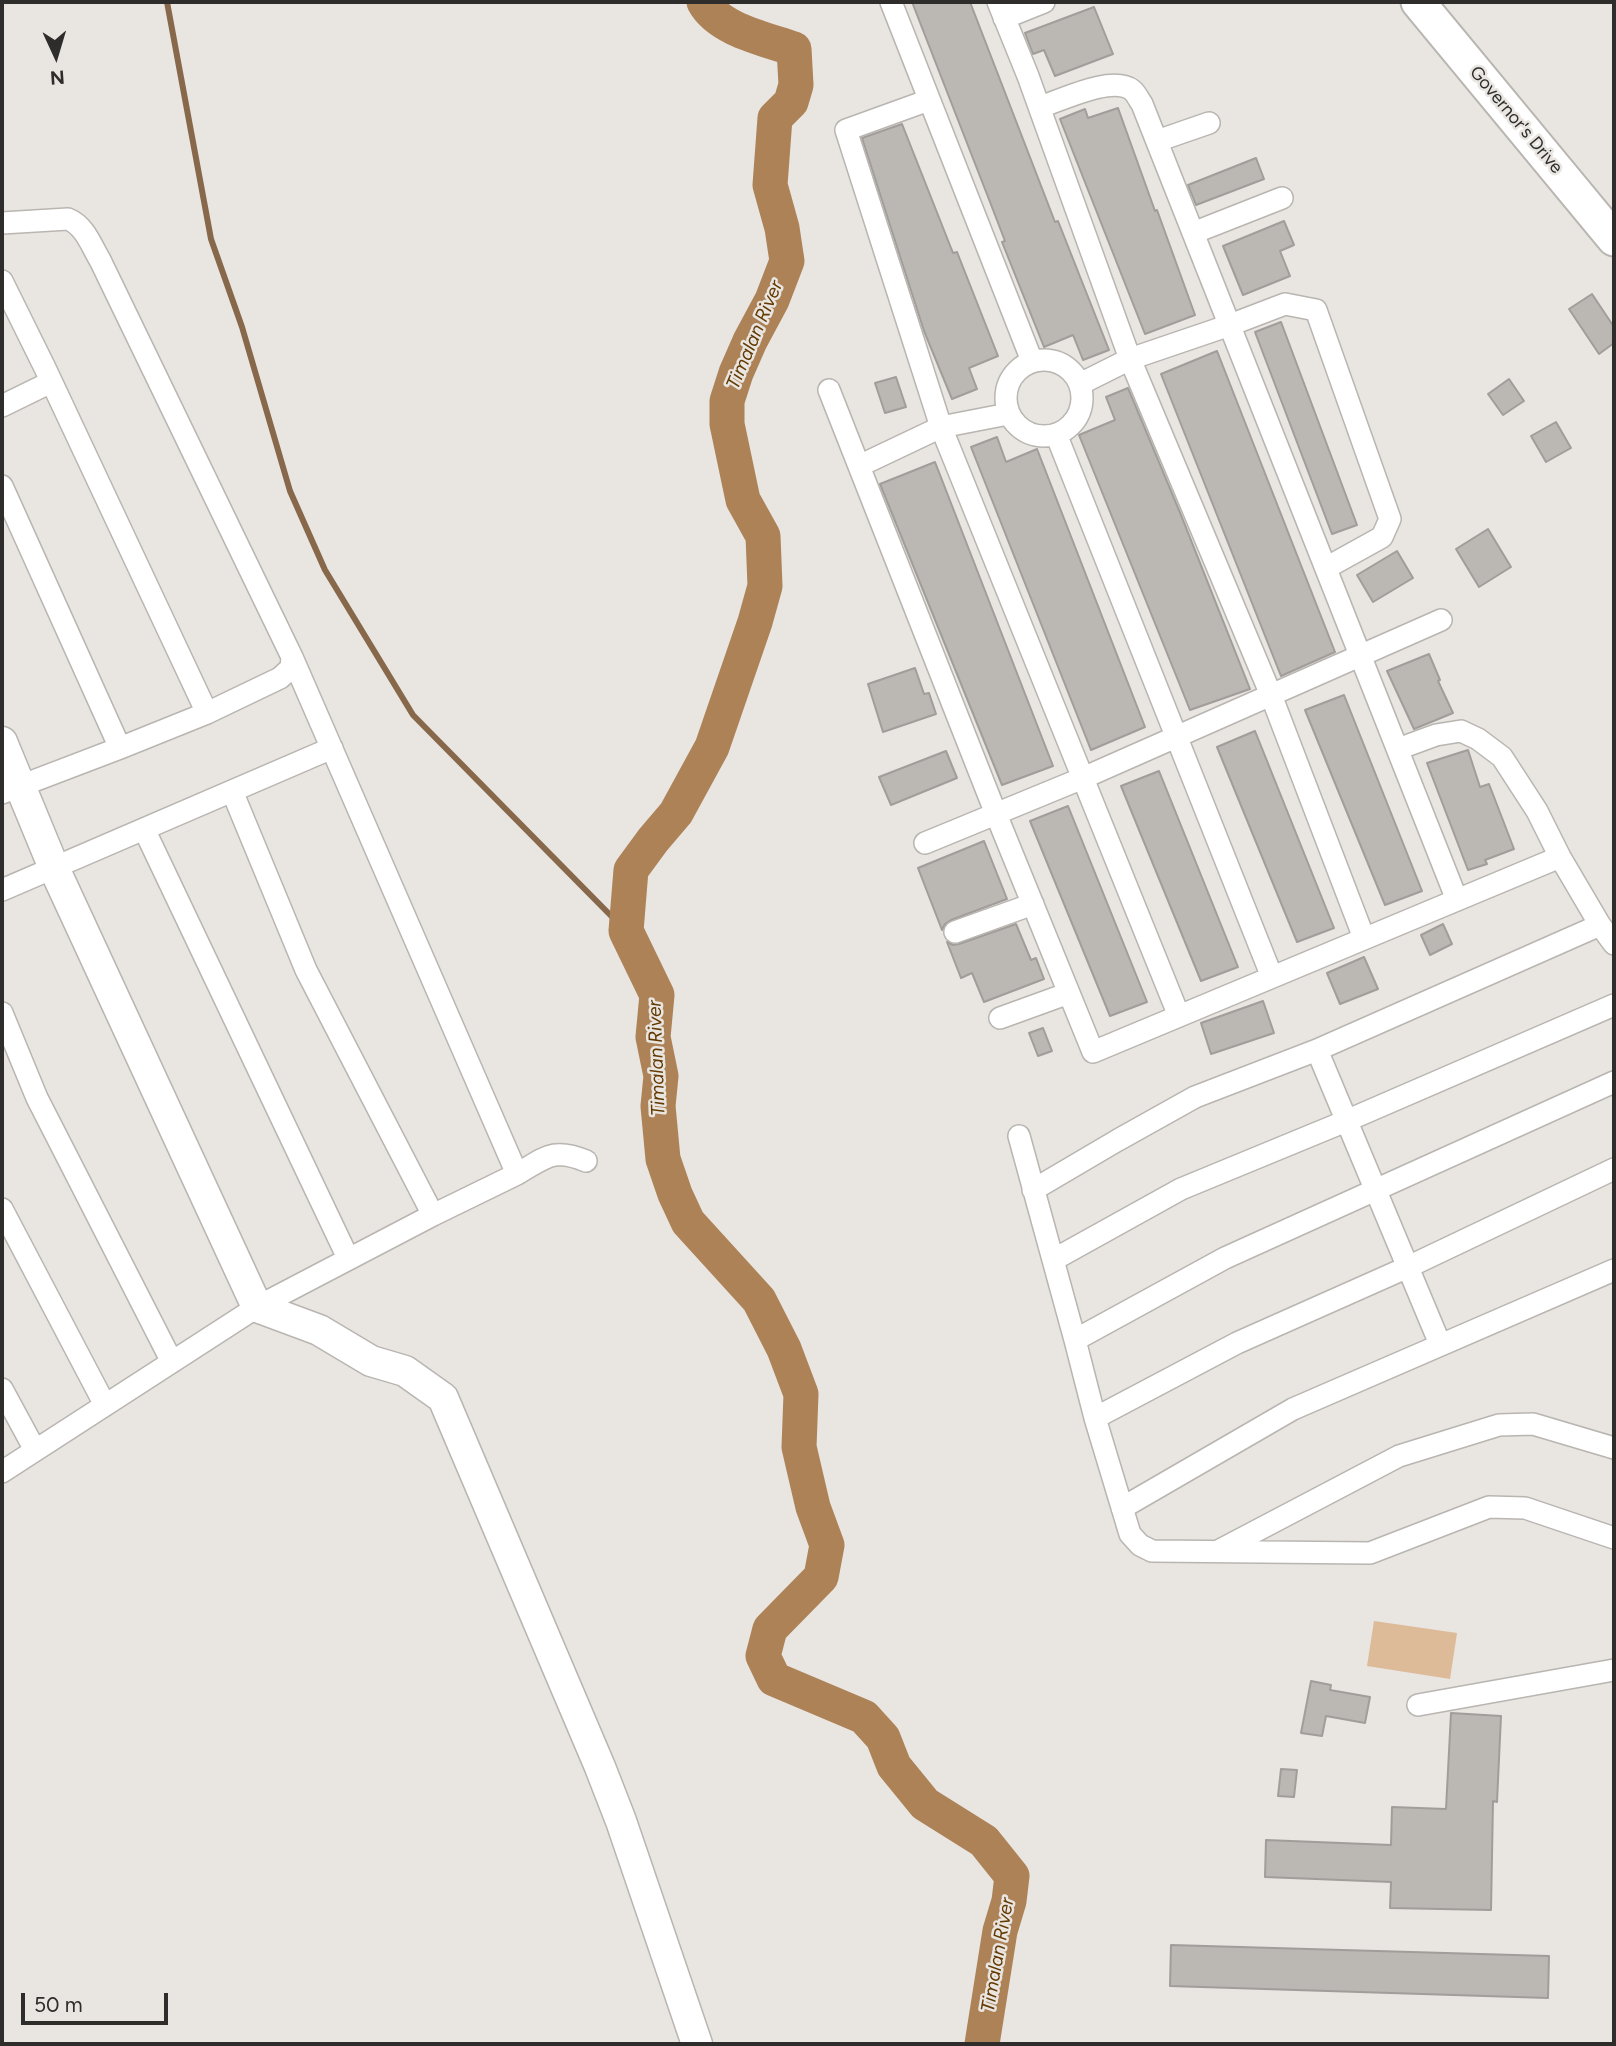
<!DOCTYPE html>
<html>
<head>
<meta charset="utf-8">
<style>
	body { margin:0 }
	#map { position:relative; width:1616px; height:2046px; overflow:hidden; background:#e9e5e1; font-family:Figtree,sans-serif }
	canvas { display:block }
	.frame { position:absolute; inset:0; border:4px solid #2f2d2c; pointer-events:none }
	.north { position:absolute; left:21px; top:21px; width:70px; height:70px; -webkit-text-stroke:5px #e9e5e1; paint-order:stroke; rotate:176deg; font-size:19px; font-weight:700; line-height:28px; text-align:center; color:#2f2d2c }
	.north::after { content:''; display:block; margin:auto; width:24px; height:32px; background:#2f2d2c; clip-path:polygon(50% 0,100% 100%,50% 72%,0 100%) }
	.scale { position:absolute; left:21px; top:1993px; width:147px; height:32px; box-sizing:border-box; border:4px solid #2f2d2c; border-top:0; padding-left:9px; font-size:21px; line-height:24px; white-space:nowrap; color:#2f2d2c; -webkit-text-stroke:5px #e9e5e1; paint-order:stroke }
</style>
</head>
<body>
<div id="map">
<canvas width="1616" height="2046"></canvas>
<div class="frame"></div>
<div class="north">N</div>
<div class="scale">50 m</div>
</div>
<script>
const ctx = document.querySelector('canvas').getContext('2d');
ctx.lineJoin = 'round';
function fill(path, color) { ctx.fillStyle = color; ctx.fill(path, 'evenodd'); }
function strokePath(path, color, width, dash) { ctx.strokeStyle = color; ctx.lineWidth = width; ctx.lineCap = dash ? 'butt' : 'round'; ctx.setLineDash(dash || []); ctx.stroke(path); }
function drawText(font, color, halo, rows, align = 'center') {
  ctx.font = font + ' Figtree,sans-serif'; ctx.lineWidth = 5; ctx.setLineDash([]); ctx.textBaseline = 'middle'; ctx.strokeStyle = halo; ctx.fillStyle = color; for (const [text, x, y, turn = 0] of rows) {
    ctx.save(); ctx.translate(x, y); ctx.rotate((+turn || 0) * Math.PI / 180); ctx.textAlign = isNaN(turn) ? turn : align; if (halo) ctx.strokeText(text, 0, 0); ctx.fillText(text, 0, 0); ctx.restore();
  }
}
fill(new Path2D(`
	M1374 1621 1457 1633 1450 1679 1367 1666Z`), '#ddba98');
strokePath(new Path2D(`
	M167 2 211 239 242 327 290 491 325 570 413 715 626 931`), '#87684a', 6);
strokePath(new Path2D(`
	M704 2C719 30 766 39 794 49L796 85 791 102 775 118 770 185 782 228 787 261 772 300 750 341 736 373 727 401V424L743 500 763 536 765 586 755 622 712 747 676 813 653 840 631 870 626 931 657 995 653 1037 661 1076 658 1106 663 1159 675 1194 688 1222 759 1300 784 1349 801 1394 799 1447 813 1507 827 1545 821 1577 770 1629 763 1656 774 1679 864 1717 883 1738 894 1766 925 1804 984 1841 1012 1876 1009 1901 1000 1931 982 2044`), '#ad8257', 35);
const building = new Path2D(`
	M912 2H970L1055 222 1058 221 1109 350 1083 360 1073 335 1044 347 1002 242 1005 241 990 202Z
	M1094 7 1113 54 1055 76 1044 50 1033 54 1025 33Z
	M1118 108 1155 211 1157 210 1195 315 1145 334 1060 119 1085 109 1088 118Z
	M902 124 953 253 957 252 998 356 969 368 977 389 952 399 924 331 862 138Z
	M1256 158 1264 179 1196 205 1188 185Z
	M1284 221 1294 245 1280 251 1290 276 1243 295 1223 246Z
	M1592 294 1614 327V343L1599 354 1569 309Z
	M1281 322 1357 525 1332 534 1255 332Z
	M1217 351 1335 652 1281 676 1161 374Z
	M896 377 906 407 885 413 875 383Z
	M1509 379 1524 401 1503 415 1488 394Z
	M1128 388 1181 515 1250 689 1190 710 1079 435 1115 420 1106 397Z
	M1556 422 1571 448 1546 462 1531 436Z
	M997 437 1006 462 1037 449 1145 727 1091 750 971 447Z
	M935 462 1053 766 1002 785 880 484Z
	M1488 529 1511 567 1479 587 1456 549Z
	M1397 551 1413 578 1373 602 1357 575Z
	M1429 654 1440 680 1438 681 1453 713 1414 729 1387 671Z
	M915 668 924 694 929 693 936 714 883 732 868 684Z
	M1344 695 1422 891 1385 905 1305 710Z
	M1255 731 1334 928 1297 942 1217 747Z
	M1468 750 1480 787 1489 784 1514 849 1485 860 1487 864 1468 870 1427 763Z
	M946 751 957 778 891 805 879 777Z
	M1159 771 1238 967 1201 981 1121 786Z
	M1068 806 1147 1002 1110 1016 1030 821Z
	M984 841 1007 899 951 920 945 924 942 930 918 868Z
	M1016 924 1031 960 1036 958 1044 979 984 1002 972 973 961 978 947 942 953 945 959 944Z
	M1443 924 1452 944 1430 955 1421 935Z
	M1364 957 1378 989 1340 1004 1327 973Z
	M1263 1001 1274 1033 1211 1054 1201 1023Z
	M1043 1028 1052 1051 1038 1056 1029 1033Z
	M1311 1681 1331 1685 1330 1690 1370 1697 1365 1723 1326 1716 1322 1736 1301 1733Z
	M1451 1713 1501 1716 1497 1802 1493 1801 1491 1910 1390 1908 1391 1882 1265 1877 1266 1840 1391 1845 1392 1807 1446 1809Z
	M1281 1769 1297 1770 1294 1797 1278 1796Z
	M1171 1945 1549 1956 1548 1998 1170 1986Z`);
fill(building, '#bbb7b3');
strokePath(building, '#a19d9a', 2);
const street = new Path2D(`
	M891 2 1032 361
	M998 2 1028 76 1130 359 1271 695 1364 938
	M1004 18 1044 2
	M929 100 846 130 941 427 1179 1016
	M1040 107C1062 100 1112 75 1132 90 1136 93 1139 100 1142 104L1457 900
	M1157 141 1209 123
	M2 223 68 219C85 226 91 245 100 260L292 657 291 668 280 678 207 713 120 748 2 793
	M1193 233 1282 198
	M2 281 45 368 207 713
	M1006 398a38 38 0 1 1 76 0a38 38 0 1 1-76 0Z
	M1080 384 1130 359 1230 325 1285 304 1316 310 1390 519 1382 537 1326 568
	M829 390 996 814 1093 1052 1560 857
	M2 406 51 382
	M1056 434 1272 977
	M859 466 941 427 1008 414
	M2 486 120 748
	M1398 749 1436 735 1461 731 1478 739 1502 757 1537 811 1560 857 1600 925 1614 944
	M232 791 306 970 433 1215
	M144 829 348 1258
	M925 843 1083 778 1441 620
	M2 890 332 748
	M955 932 1033 904
	M2 1013 37 1098 172 1362
	M1000 1018 1069 993
	M1317 1050 1440 1344
	M1019 1136 1075 1340 1095 1418 1130 1534 1140 1545 1152 1551 1370 1553 1489 1507 1525 1508 1614 1538
	M517 1174C545 1158 553 1147 586 1161
	M1033 1190 1118 1140 1195 1097 1317 1050 1600 925
	M2 1209 105 1405
	M1053 1260 1181 1189 1346 1121 1614 1005
	M1075 1340 1225 1258 1614 1082
	M2 1389 35 1450
	M1095 1418 1237 1343 1408 1267 1614 1169
	M2 1472 257 1307 433 1215 517 1174 292 657
	M1122 1508 1293 1409 1614 1270
	M1220 1550 1399 1456 1499 1425 1533 1424 1614 1448
	M1418 1705 1614 1670`);
const secondary = new Path2D(`
	M2 742 54 868 257 1307 319 1330 371 1361 405 1371 443 1398 600 1767 621 1821 697 2044`);
const primary = new Path2D(`
	M1418 2 1614 239`);
strokePath(street, '#b9b5b1', 24);
strokePath(secondary, '#b9b5b1', 33);
strokePath(primary, '#b9b5b1', 37);
strokePath(street, '#fff', 21);
strokePath(secondary, '#fff', 30);
strokePath(primary, '#fff', 33);
drawText('18px', '#2f2d2c', '#e9e5e1', [
	["Governor's Drive",1516,120,50]
]);
drawText('italic 19px', '#633900', '#e9e5e1', [
	["Timalan River",755,335,-67],
	["Timalan River",657,1058,-92],
	["Timalan River",998,1955,-80]
]);
</script>
</body>
</html>
